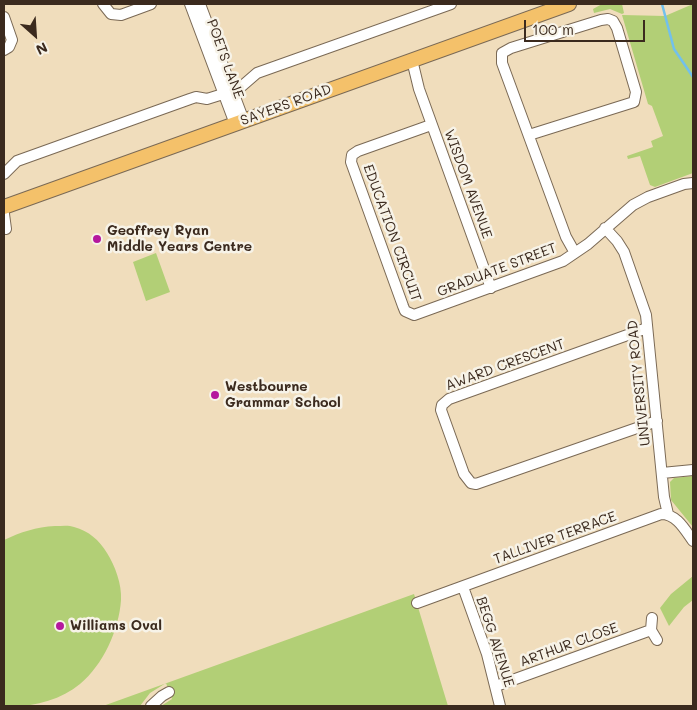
<!DOCTYPE html>
<html>
<head>
<meta charset="utf-8">
<style>
	body { margin:0 }
	#map { position:relative; width:697px; height:710px; overflow:hidden; background:#f0ddbc; font-family:Mali,sans-serif }
	canvas { display:block }
	.frame { position:absolute; inset:0; border:5px solid #3b2a1e; pointer-events:none }
	.north { position:absolute; left:10px; top:10px; width:50px; height:50px; -webkit-text-stroke:4px #f7f3e8; paint-order:stroke; rotate:154deg; font-size:14px; font-weight:700; line-height:20px; text-align:center; color:#3b2a1e }
	.north::after { content:''; display:block; margin:auto; width:18px; height:22px; background:#3b2a1e; clip-path:polygon(50% 0,100% 100%,50% 72%,0 100%) }
	.scale { position:absolute; left:524px; top:20px; width:121px; height:22px; box-sizing:border-box; border:2px solid #3b2a1e; border-top:0; padding-left:6px; font-size:15px; line-height:18px; white-space:nowrap; color:#3b2a1e; -webkit-text-stroke:4px #f7f3e8; paint-order:stroke }
</style>
</head>
<body>
<div id="map">
<canvas width="697" height="710"></canvas>
<div class="frame"></div>
<div class="north">N</div>
<div class="scale">100 m</div>
</div>
<script>
const ctx = document.querySelector('canvas').getContext('2d');
ctx.lineJoin = 'round';
function fill(path, color) { ctx.fillStyle = color; ctx.fill(path, 'evenodd'); }
function strokePath(path, color, width, dash) { ctx.strokeStyle = color; ctx.lineWidth = width; ctx.lineCap = dash ? 'butt' : 'round'; ctx.setLineDash(dash || []); ctx.stroke(path); }
function drawText(font, color, halo, rows, align = 'center') {
  ctx.font = font + ' Mali,sans-serif'; ctx.lineWidth = 5; ctx.setLineDash([]); ctx.textBaseline = 'middle'; ctx.strokeStyle = halo; ctx.fillStyle = color; for (const [text, x, y, turn = 0] of rows) {
    ctx.save(); ctx.translate(x, y); ctx.rotate((+turn || 0) * Math.PI / 180); ctx.textAlign = isNaN(turn) ? turn : align; if (halo) ctx.strokeText(text, 0, 0); ctx.fillText(text, 0, 0); ctx.restore();
  }
}
fill(new Path2D(`
	M602 4H622L624 13 622 14 610 9 594 13 593 9Z
	M693 4V173L655 187 650 185 640 156 628 159 627 156 653 147 651 141 663 136 652 106 648 104 622 15 665 16Z
	M156 253 170 292 146 301 133 262Z
	M693 476V527L671 500 670 482 674 478Z
	M55 526C62 526 69 525 74 527 89 531 99 540 107 553 115 566 122 584 121 600 119 630 103 665 80 684 60 701 29 708 4 706V540C21 532 36 527 55 526Z
	M693 576V600L684 607 669 626 660 608 671 594Z
	M414 594 448 706H161L172 699 166 683 150 693 140 706H103Z`), '#b2cf76');
strokePath(new Path2D(`
	M662 4 674 49 693 77`), '#72c0ec', 2.5);
const minor = new Path2D(`
	M103 4 111 14 121 15 151 4
	M190 4 235 124
	M200 4 244 121
	M4 17 12 40 9 47 4 50
	M412 60 419 89 491 288
	M431 125 358 151 352 155 351 162 403 306 405 311 414 315 563 261 588 244 633 205 648 197 684 184 693 183
	M529 135 634 102 636 92 617 28 613 21 608 19 601 20 511 48 502 53V63L566 237 575 253
	M4 174 17 161 190 99 196 97 207 99 223 94 242 86 257 73 451 4
	M4 214 6 229
	M605 228 617 241 624 252 646 315 664 497 668 514
	M647 328 449 399 442 405 441 410 464 474 471 483 476 484 657 421
	M662 473 693 470
	M463 587 487 654 500 706
	M417 603 661 514C677 514 685 530 693 541
	M652 618 651 630 657 640
	M496 686 651 630
	M151 706 162 696 169 692`);
const major = new Path2D(`
	M4 207 569 4`);
strokePath(minor, '#7a6955', 12);
strokePath(major, '#7a6955', 16);
strokePath(minor, '#fff', 10);
strokePath(major, '#f4c16a', 14);
for (const [x, y, r, color] of [
	[97,239,5,"#b5179e"],
	[215,395,5,"#b5179e"],
	[60,626,5,"#b5179e"]
]) { const dot = new Path2D(); dot.arc(x, y, r, 0, 2 * Math.PI); ctx.fillStyle = color; ctx.fill(dot); strokePath(dot, '#f7f3e8', 2); }
drawText('14px', '#3b2a1e', '#f7f3e8', [
	["POETS LANE",225,59,70],
	["SAYERS ROAD",286,105,-20],
	["WISDOM AVENUE",468,184,70],
	["EDUCATION CIRCUIT",392,233,70],
	["GRADUATE STREET",497,270,-21],
	["AWARD CRESCENT",505,365,-20],
	["UNIVERSITY ROAD",639,383,-96],
	["TALLIVER TERRACE",555,538,-20],
	["BEGG AVENUE",495,642,72],
	["ARTHUR CLOSE",569,645,-20]
]);
drawText('bold 14px', '#3b2a1e', '#f7f3e8', [
	["Geoffrey Ryan",107,231],
	["Middle Years Centre",107,247],
	["Westbourne",225,387],
	["Grammar School",225,403],
	["Williams Oval",70,626]
], 'left');
</script>
</body>
</html>
